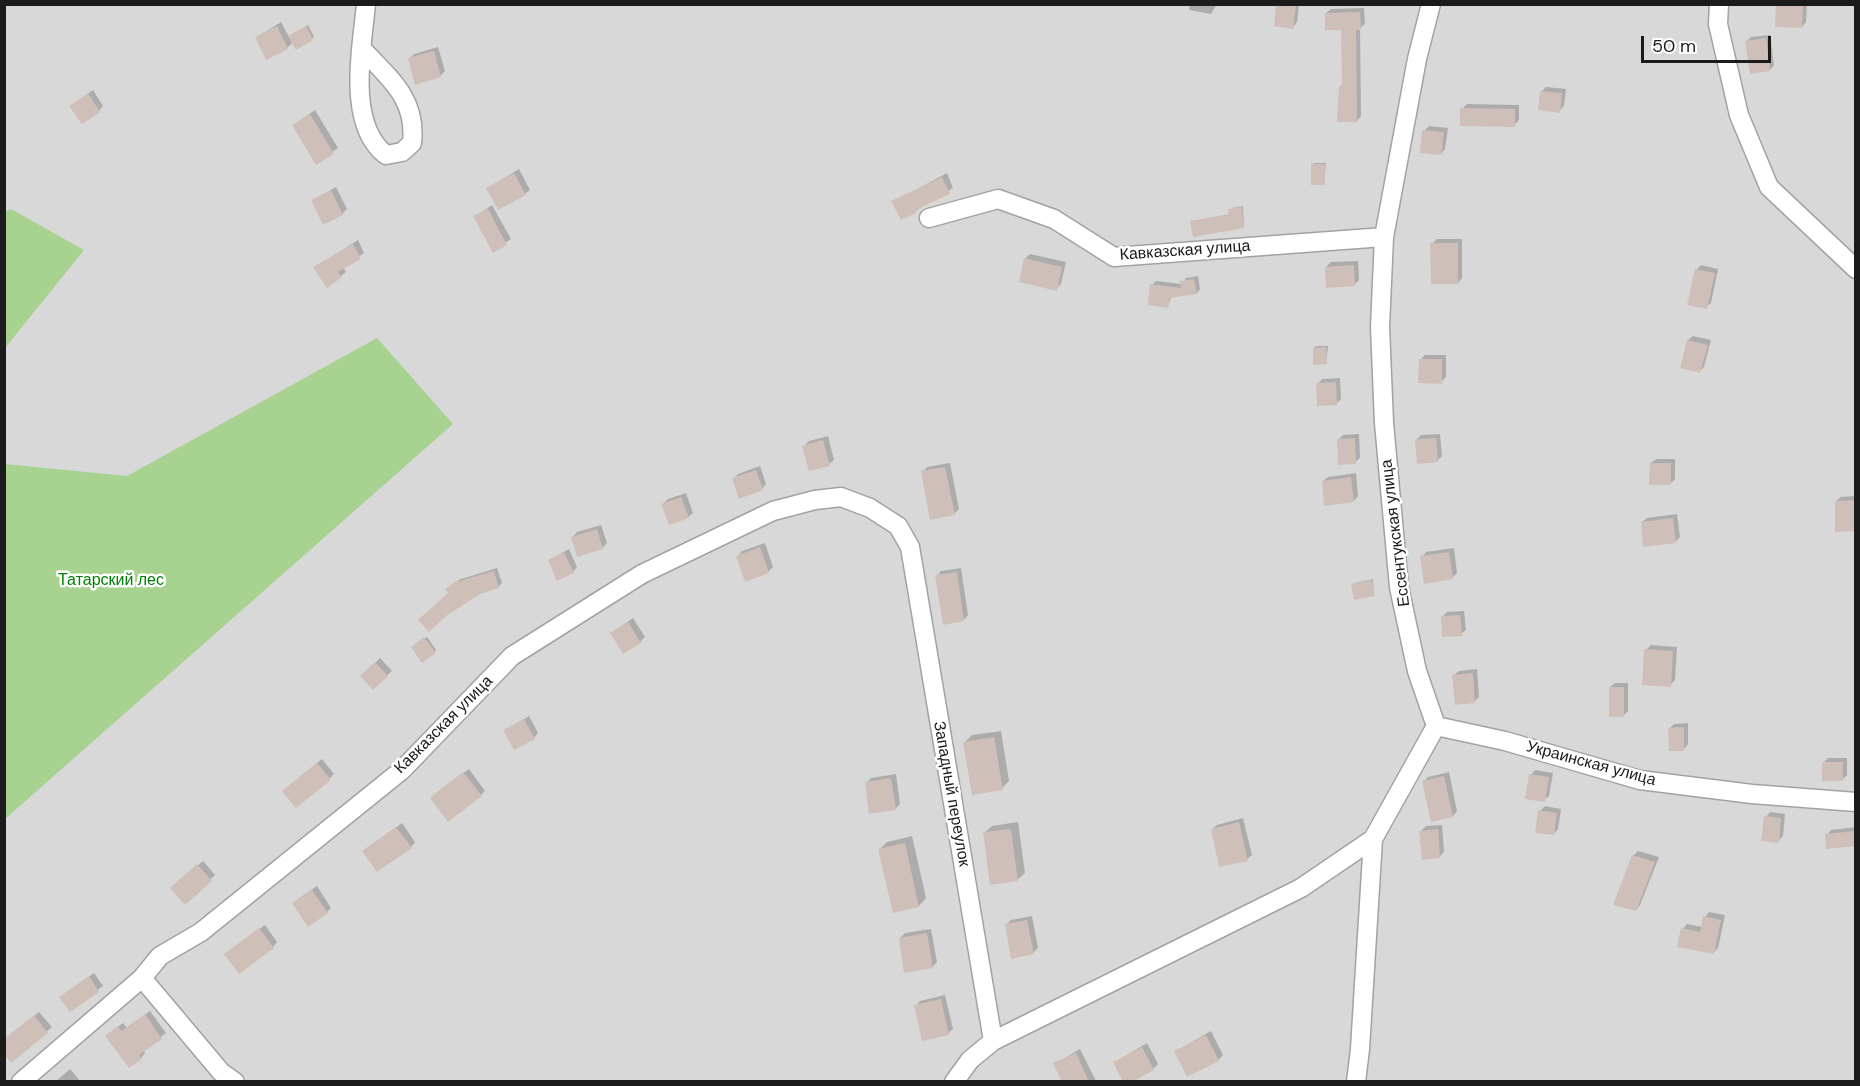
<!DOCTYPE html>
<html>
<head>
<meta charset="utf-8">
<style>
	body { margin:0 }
	#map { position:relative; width:1860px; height:1086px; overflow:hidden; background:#eee8df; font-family:"DM Sans",sans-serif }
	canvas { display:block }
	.frame { position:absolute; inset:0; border:6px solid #1b1b1b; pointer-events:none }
	.scale { position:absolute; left:1641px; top:36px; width:130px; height:27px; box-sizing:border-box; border:3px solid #1b1b1b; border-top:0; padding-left:8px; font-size:18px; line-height:21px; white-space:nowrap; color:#1b1b1b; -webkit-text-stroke:4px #fff; paint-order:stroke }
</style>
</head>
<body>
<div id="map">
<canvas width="1860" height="1086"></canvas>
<div class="frame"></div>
<div class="scale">50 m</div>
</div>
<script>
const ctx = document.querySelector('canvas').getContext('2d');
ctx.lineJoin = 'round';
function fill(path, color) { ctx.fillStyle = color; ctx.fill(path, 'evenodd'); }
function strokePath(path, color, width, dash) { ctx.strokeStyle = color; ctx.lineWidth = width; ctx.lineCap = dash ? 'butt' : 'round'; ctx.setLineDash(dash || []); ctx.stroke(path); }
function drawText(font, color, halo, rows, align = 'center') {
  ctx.font = font + ' "DM Sans",sans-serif'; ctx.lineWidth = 5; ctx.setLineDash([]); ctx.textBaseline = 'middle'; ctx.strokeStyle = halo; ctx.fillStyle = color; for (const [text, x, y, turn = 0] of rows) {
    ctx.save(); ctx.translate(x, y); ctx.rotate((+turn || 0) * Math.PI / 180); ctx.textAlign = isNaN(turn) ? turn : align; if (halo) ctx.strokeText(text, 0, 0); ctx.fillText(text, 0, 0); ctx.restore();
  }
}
fill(new Path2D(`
	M5 5H1855V1081H5Z`), '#d9d8d8');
fill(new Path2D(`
	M11 209 84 250 5 348 4 212Z
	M377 338 453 424 5 819V464L127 476Z`), '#a7d28f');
fill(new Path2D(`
	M1190 4H1217L1211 14 1189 10Z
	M1278 4H1299L1297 22 1293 27Z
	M1777 4H1807L1806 22 1802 27Z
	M1364 8 1365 24 1360 28 1361 116 1357 121 1340 87 1343 84 1342 29 1326 13 1331 9Z
	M281 22 289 37 308 25 314 37 296 48 293 42 287 48 257 37Z
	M1770 35 1774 65 1770 70 1746 42 1751 37Z
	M438 47 445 71 440 76 410 58 414 54Z
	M1546 87 1566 89 1564 106 1559 111 1542 91Z
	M93 90 103 106 99 111 71 106Z
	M1467 104 1519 105V120L1514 125 1462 109Z
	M315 110 338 148 316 163 294 125Z
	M1429 126 1448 128 1445 149 1441 154 1424 131Z
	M1314 163H1326L1324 183 1312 165Z
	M519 169 530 190 525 194 488 188Z
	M947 173 953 188 915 211 893 202Z
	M336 187 347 209 342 214 313 200Z
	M492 205 511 239 494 251 475 217Z
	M1243 206 1244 227 1192 221 1231 214 1232 208Z
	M1437 239H1462V278L1458 283 1432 244Z
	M358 240 364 253 343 267 346 272 341 276 314 268Z
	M1030 254 1066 262 1061 284 1056 289 1020 281 1026 258Z
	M1358 261 1359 280 1354 285 1326 267 1331 262Z
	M1701 265 1718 269 1711 303 1706 307 1697 269Z
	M1198 276 1200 289 1197 293 1172 296 1168 306 1152 285 1156 281 1182 284 1186 278Z
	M1693 336 1711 340 1704 367 1700 371 1682 367 1688 340Z
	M1316 346H1328L1326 363 1314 348Z
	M1425 355H1446V377L1441 382 1420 360Z
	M1340 378 1341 399 1337 403 1318 384 1322 379Z
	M1359 434 1360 458 1355 462 1338 440 1343 435Z
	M1440 434 1442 456 1437 461 1416 440 1421 435Z
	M828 436 834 460 829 464 804 446 809 441Z
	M1656 459H1675V479L1670 484 1651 463Z
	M950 463 959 509 954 514 923 472 927 467Z
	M760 466 766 484 762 489 734 479 738 474Z
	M1356 473 1358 496 1354 501 1323 481 1328 477Z
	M686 493 693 513 688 517 663 504 668 499Z
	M1856 496V530L1836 501 1841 497Z
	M1677 514 1680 537 1675 542 1642 522 1647 518Z
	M601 525 607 543 602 548 573 537 577 532Z
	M765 543 773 567 768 572 738 556 742 551Z
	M1454 548 1457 573 1452 578 1422 557 1426 552Z
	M569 549 577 567 573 572 549 560Z
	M497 568 502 583 498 587 480 592 445 615 451 585 461 579Z
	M961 568 968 615 964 620 937 576 941 571Z
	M1373 579 1374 595 1353 585 1355 583Z
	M1464 611 1466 630 1461 634 1442 617 1447 612Z
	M633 618 645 637 640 642 612 633Z
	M427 637 436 650 435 652 415 645Z
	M1651 645 1677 647 1675 680 1670 685 1646 650Z
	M380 658 392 671 373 688 362 676Z
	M1477 669 1479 697 1475 701 1454 675 1459 671Z
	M1615 683H1628V711L1623 716 1610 687Z
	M529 716 538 733 534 738 505 731Z
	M1688 723V744L1684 749 1670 728 1674 724Z
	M1001 731 1009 781 1002 788 965 742 972 735Z
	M1828 758H1847V775L1842 780 1824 762Z
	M322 759 334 774 330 778 289 786Z
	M469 769 485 791 481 795 436 793Z
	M1535 770 1553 773 1549 796 1544 800 1531 775Z
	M1449 772 1457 811 1453 816 1424 781 1428 777Z
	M896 774 900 804 895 809 867 782 871 778Z
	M1545 806 1561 809 1558 829 1554 834 1540 811Z
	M1770 812 1785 814 1783 836 1778 841 1766 817Z
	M1243 818 1252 855 1247 859 1212 829 1217 825Z
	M1018 822 1025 873 1017 880 984 833 992 826Z
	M402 823 415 842 411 847H369Z
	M1442 825 1444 852 1439 857 1421 831 1426 826Z
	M1856 827V844L1827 835 1831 830Z
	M912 836 926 898 919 906 880 849 887 842Z
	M1638 851 1659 857 1640 905 1636 910 1633 856Z
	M203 861 215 875 185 903 177 884Z
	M317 886 331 908 327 912 298 899Z
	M1709 912 1725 915 1718 948 1713 953 1683 929 1687 924 1702 927 1705 917Z
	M1032 916 1038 948 1033 953 1006 925 1011 920Z
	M265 925 277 942 273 947 231 950Z
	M931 929 937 962 932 967 900 938 905 933Z
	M94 973 103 986 70 1010 61 997Z
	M945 995 953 1029 948 1033 916 1006 920 1001Z
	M150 1011 166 1033 143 1050 145 1053 141 1058 112 1031 123 1023 127 1028Z
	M39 1012 52 1027 11 1061 4 1040Z
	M1211 1031 1223 1055 1218 1060 1176 1051Z
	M1147 1043 1158 1064 1153 1069 1115 1062Z
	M1080 1049 1096 1081 1064 1082 1055 1064Z
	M70 1069 81 1082H55Z`), '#0003');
fill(new Path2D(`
	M1276 4H1296L1293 29 1274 26Z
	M1776 4H1803L1802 28 1775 27Z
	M1360 12 1361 30H1356L1357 122H1337L1339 87H1342L1341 30H1325V13Z
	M277 26 288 49 266 60 255 37Z
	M306 26 313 40 296 50 288 36Z
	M1766 38 1770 71 1750 74 1745 41Z
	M434 51 441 77 415 85 408 58Z
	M1540 91 1562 93 1560 113 1538 110Z
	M88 93 100 112 82 124 69 106Z
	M1460 108 1515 109V127L1460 126Z
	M310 114 334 154 316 165 292 125Z
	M1422 130 1444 132 1441 155 1420 153Z
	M1311 164H1325V185H1311Z
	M514 173 526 195 498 210 486 188Z
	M942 177 950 194 915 210 916 213 901 220 891 201Z
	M331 190 343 215 323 225 311 200Z
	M1242 207 1244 228 1193 237 1190 221 1229 215 1228 209Z
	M488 209 507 245 493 253 473 216Z
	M1430 243H1458V284H1431Z
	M353 244 361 259 338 272 342 277 327 288 313 267Z
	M1024 258 1062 267 1057 291 1019 282Z
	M1354 265 1355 286 1326 288 1325 267Z
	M1695 269 1715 273 1707 309 1687 305Z
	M1194 279 1197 294 1170 298 1168 308 1148 305 1150 284 1181 288 1180 281Z
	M1687 340 1708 345 1700 373 1680 368Z
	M1326 347 1327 364 1313 365V348Z
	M1419 359H1442V384L1418 383Z
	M1336 382 1337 405 1317 406 1316 383Z
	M1355 438 1356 464 1338 465 1337 439Z
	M1436 438 1438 462 1417 464 1415 439Z
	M823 440 830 466 809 471 802 446Z
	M1650 463H1671V485H1649Z
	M945 467 955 515 930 520 921 471Z
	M756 470 763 490 739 499 732 478Z
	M1351 477 1354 502 1324 506 1322 481Z
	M681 497 689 518 669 525 661 504Z
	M1856 500V531L1835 532V501Z
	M1673 518 1676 543 1643 547 1641 522Z
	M597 529 603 549 577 557 571 537Z
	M760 547 769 573 745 582 736 556Z
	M564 552 574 573 557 581 548 560Z
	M1449 552 1453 579 1424 584 1420 556Z
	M494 571 499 588 480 594 446 616 429 632 418 620 448 593 445 589 456 582Z
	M957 572 964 621 943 625 935 575Z
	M1372 580 1375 596 1354 600 1351 584Z
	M1460 615 1462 636 1442 637 1441 616Z
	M628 622 641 643 623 654 610 633Z
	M424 637 436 653 422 663 411 647Z
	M1644 649 1673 651 1671 687 1642 685Z
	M375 662 388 676 373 690 360 676Z
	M1473 673 1475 703 1455 705 1452 675Z
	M1609 687H1624V717H1609Z
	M524 719 535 739 514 750 503 730Z
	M1684 727V751H1669L1668 728Z
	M994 737 1003 790 972 795 963 742Z
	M1822 762H1843V781H1822Z
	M317 763 331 780 296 808 282 791Z
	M463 772 482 796 448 822 430 798Z
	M1529 774 1549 777 1545 802 1525 799Z
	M1444 776 1453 817 1431 822 1422 781Z
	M891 778 896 810 869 814 865 782Z
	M1538 810 1557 813 1554 835 1535 833Z
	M1764 816 1781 818 1779 843 1761 841Z
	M1239 822 1248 861 1219 867 1211 829Z
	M396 827 412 848 377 872 362 851Z
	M1011 829 1018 881 990 885 983 832Z
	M1438 829 1440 858 1422 860 1419 831Z
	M1856 831V846L1826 849 1825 834Z
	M905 843 919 907 893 913 878 849Z
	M1632 855 1655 862 1636 911 1613 905Z
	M197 864 212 881 185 905 170 888Z
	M312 890 328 913 308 927 292 903Z
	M1703 916 1721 920 1714 954 1677 947 1681 928 1700 932Z
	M1027 920 1034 954 1011 959 1005 924Z
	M259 928 274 948 239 974 224 954Z
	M927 933 933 968 904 973 899 938Z
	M89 976 99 992 70 1012 59 997Z
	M941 999 949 1035 922 1041 914 1005Z
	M145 1014 162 1039 139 1055 142 1059 129 1068 105 1036 118 1026 121 1031Z
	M34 1015 48 1033 11 1063 4 1054V1039Z
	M1206 1035 1219 1061 1187 1077 1174 1051Z
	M1142 1047 1154 1070 1132 1082H1123L1113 1062Z
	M1076 1053 1089 1082H1062L1053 1063Z`), '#cec0b8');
const street = new Path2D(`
	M1719 4 1718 24 1739 115 1769 187 1856 269
	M362 49C390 79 417 99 412 143L402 152 386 155C346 124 362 48 366 4
	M929 218 998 199 1054 219 1114 257 1384 237
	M1436 726 1505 741 1640 780 1752 794 1856 802
	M142 978 221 1072 235 1082
	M21 1082 142 978 160 956 201 932 402 770 512 656 642 574 773 511 815 500 841 497 870 508 898 526 910 547 993 1041
	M954 1082 970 1060 993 1041 1301 888 1373 839
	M1356 1082 1360 1049 1373 839 1436 726 1417 671 1399 587 1384 423 1380 327 1384 237 1417 59 1431 4`);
strokePath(street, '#a2a2a2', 21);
strokePath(street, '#fff', 18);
drawText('16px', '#1b1b1b', '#fff', [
	["Кавказская улица",1185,251,-4],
	["Ессентукская улица",1396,533,-97],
	["Кавказская улица",444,725,-45],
	["Украинская улица",1591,764,15],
	["Западный переулок",951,794,80]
]);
drawText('16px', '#018104', '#fff', [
	["Татарский лес",111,581]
]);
</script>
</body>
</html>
